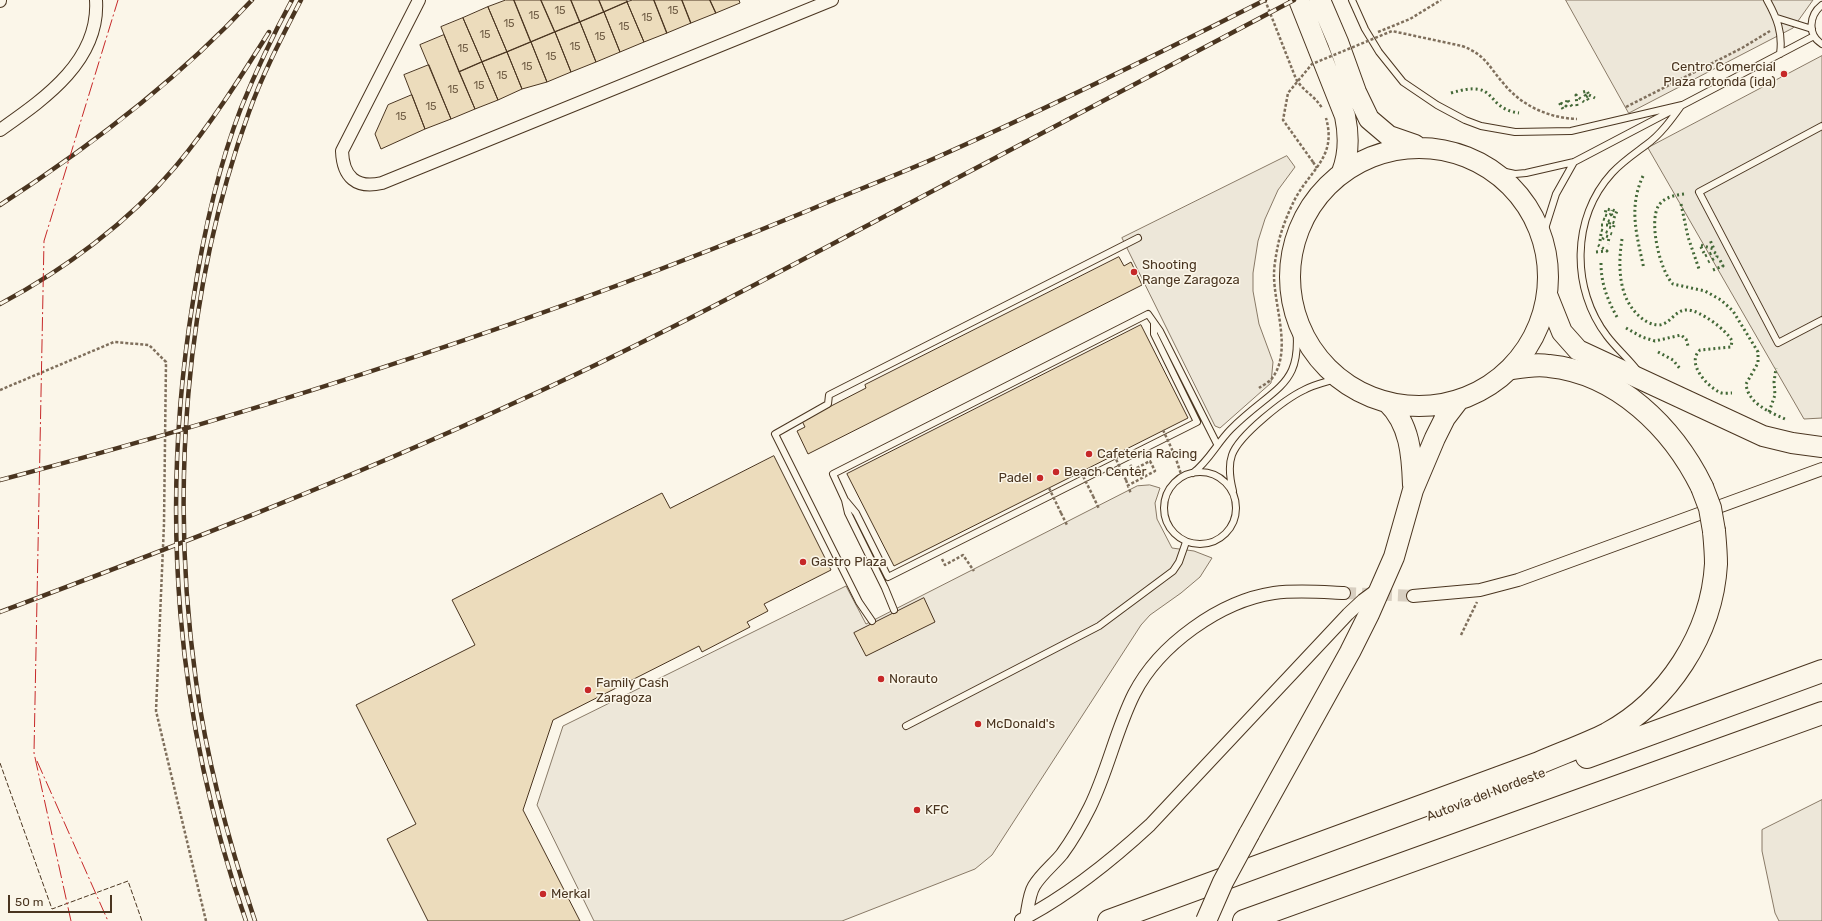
<!DOCTYPE html>
<html>
<head>
<meta charset="utf-8">
<style>
	body { margin:0 }
	#map { position:relative; width:1822px; height:921px; overflow:hidden; background:#fbf6e9; font-family:Rubik,sans-serif }
	canvas { display:block }
	.scale { position:absolute; left:8px; top:895px; width:104px; height:18px; box-sizing:border-box; border:2px solid #4a3520; border-top:0; padding-left:5px; font-size:12px; line-height:14px; white-space:nowrap; color:#4a3520; -webkit-text-stroke:3px #fbf6e9; paint-order:stroke }
</style>
</head>
<body>
<div id="map">
<canvas width="1822" height="921"></canvas>
<div class="scale">50 m</div>
</div>
<script>
const ctx = document.querySelector('canvas').getContext('2d');
ctx.lineJoin = 'round';
function fill(path, color) { ctx.fillStyle = color; ctx.fill(path, 'evenodd'); }
function strokePath(path, color, width, dash) { ctx.strokeStyle = color; ctx.lineWidth = width; ctx.lineCap = dash ? 'butt' : 'round'; ctx.setLineDash(dash || []); ctx.stroke(path); }
function drawText(font, color, halo, rows, align = 'center') {
  ctx.font = font + ' Rubik,sans-serif'; ctx.lineWidth = 3; ctx.setLineDash([]); ctx.textBaseline = 'middle'; ctx.strokeStyle = halo; ctx.fillStyle = color; for (const [text, x, y, turn = 0] of rows) {
    ctx.save(); ctx.translate(x, y); ctx.rotate((+turn || 0) * Math.PI / 180); ctx.textAlign = isNaN(turn) ? turn : align; if (halo) ctx.strokeText(text, 0, 0); ctx.fillText(text, 0, 0); ctx.restore();
  }
}
const parking = new Path2D(`
	M1566 0H1813L1793 28 1629 113Z
	M1822 56V418L1804 419 1648 148Z
	M1287 156 1295 167 1278 190 1265 219 1258 241 1253 273V291L1259 324 1273 362 1271 383 1220 428 1215 426 1122 238Z
	M1150 485 1160 488 1155 503 1157 519 1172 548 1194 551 1212 558 1200 577 1181 593 1150 615 1141 625 992 855 975 869 842 921H594L537 805 563 726 846 586 866 624 1137 486Z
	M1822 800V921H1779L1775 913 1762 851V830Z`);
fill(parking, '#ede7d9');
strokePath(parking, '#887966', 1);
const building = new Path2D(`
	M506 0H514L531 42 507 52 488 7Z
	M514 0H541L555 32 531 42Z
	M541 0H571L580 22 555 32Z
	M571 0H599L604 12 580 22Z
	M599 0H627V2L604 12Z
	M633 0H654L667 33 644 42 627 2Z
	M654 0H682L691 23 667 33Z
	M682 0H710L716 13 691 23Z
	M710 0H739L740 3 716 13Z
	M627 2 644 42 620 52 604 12Z
	M488 7 507 52 482 62 463 18Z
	M604 12 620 52 596 62 580 22Z
	M463 18 482 62 459 72 441 27Z
	M580 22 596 62 571 72 555 32Z
	M555 32 571 72 547 82 531 42Z
	M444 35 475 109 451 119 420 45Z
	M531 42 547 82 522 89 507 52Z
	M507 52 522 89 498 100 482 62Z
	M482 62 498 100 475 109 459 72Z
	M429 65 451 119 425 129 404 75Z
	M412 95 425 129 381 149 375 134 388 105Z
	M1119 257 1124 266 1131 262 1142 285 808 454 797 431 805 427 802 421 866 388 865 385Z
	M1141 325 1188 418 894 566 847 474Z
	M774 456 831 570 764 604 768 611 747 622 750 627 702 652 699 646 553 720 523 810 580 921H428L387 839 416 824 356 705 475 645 452 600 662 493 670 508Z
	M924 598 935 622 866 656 854 633Z`);
fill(building, '#ecdcbc');
strokePath(building, '#4a3520', 1);
strokePath(new Path2D(`
	M1344 593 1413 596`), '#d8cfc1', 12, [12, 6]);
const lane = new Path2D(`
	M1352 0 1365 29 1379 52 1403 82 1437 105 1465 120 1481 126 1515 132 1571 131 1682 105
	M1767 0C1777 18 1783 33 1780 54
	M1822 5C1809 15 1807 35 1822 44
	M1777 18 1812 29
	M1822 126 1699 192 1778 343 1822 320
	M1487 168 1515 174 1526 173 1574 162 1814 36
	M1543 235 1556 194 1574 162
	M1637 370C1628 358 1616 348 1607 336 1571 289 1571 218 1612 173 1622 162 1634 154 1646 145 1660 135 1671 120 1681 106
	M1164 508a36 36 0 1 1 72 0a36 36 0 1 1-72 0Z
	M1193 473C1209 461 1217 443 1231 429 1277 383 1307 388 1294 311
	M1233 491C1230 479 1228 466 1232 455 1239 435 1285 399 1304 390 1315 384 1327 382 1339 378
	M846 501 856 513 888 577 1197 422 1154 334V323
	M894 610 885 588 848 513 845 500 833 474 1148 314 1160 331 1217 444
	M872 621 859 602 775 434 828 404 829 395 1138 238
	M906 726 1099 626 1173 571 1179 562 1186 542`);
const street = new Path2D(`
	M419 0 342 151C343 177 356 189 382 183L832 0
	M0 1V0
	M0 130C44 99 100 61 96 0
	M1413 596 1480 590 1518 580 1822 469
	M1026 918C1028 908 1029 894 1034 886 1041 874 1054 864 1062 854 1073 839 1082 823 1090 807 1108 770 1116 730 1134 694 1159 645 1220 601 1274 593 1297 590 1321 592 1344 593
	M1021 920C1069 895 1110 862 1150 825L1348 614 1363 600 1378 589`);
const primary = new Path2D(`
	M1299 0 1345 116C1349 135 1349 154 1342 172
	M1320 0 1338 42 1356 92 1369 119 1389 136 1415 145
	M1290 277a129 129 0 1 1 258 0a129 129 0 1 1-258 0Z
	M1548 297 1562 332 1578 350 1763 436 1792 443 1822 447
	M1387 402C1410 424 1412 455 1413 485
	M1249 834 1350 652 1369 614 1394 557 1413 490 1435 438 1445 418 1458 401`);
const highway = new Path2D(`
	M1513 368C1525 366 1537 364 1549 366 1618 373 1673 428 1702 487
	M1587 757 1822 671
	M1109 921 1539 763C1562 753 1585 745 1607 734 1668 701 1712 634 1716 564 1716 553 1715 542 1714 531
	M1244 921 1822 713`);
strokePath(lane, '#4a3520', 8);
strokePath(street, '#4a3520', 14);
strokePath(primary, '#4a3520', 22);
strokePath(highway, '#4a3520', 24);
strokePath(new Path2D(`
	M1265 0 1296 79C1303 91 1315 96 1322 108
	M1378 32 1410 19 1441 0
	M1462 46C1486 55 1488 66 1504 84 1522 106 1549 118 1577 119
	M1626 107 1742 48 1770 31
	M1313 162 1317 168
	M1259 388C1263 385 1270 382 1273 377 1292 350 1274 306 1274 275 1274 266 1276 255 1278 245 1281 230 1288 213 1295 199 1311 169 1337 157 1326 118
	M0 390 114 342 149 345 166 362 164 524 156 711 206 921
	M1175 456 1182 477
	M1126 480 1131 494
	M1127 486 1155 471 1150 461 1133 470 1130 464
	M1093 496 1099 509
	M1061 513 1067 525
	M942 559 945 565 963 555 974 571
	M1461 635 1477 602`), '#7f6f5c', 2.5, [3, 2]);
strokePath(lane, '#fbf6e9', 6);
strokePath(street, '#fbf6e9', 12);
strokePath(primary, '#fbf6e9', 20);
strokePath(highway, '#fbf6e9', 22);
const rail = new Path2D(`
	M0 205C91 146 178 80 252 0
	M0 304C64 270 129 222 176 166 211 124 240 78 269 32
	M0 480C275 408 545 319 807 211 849 193 892 177 933 159 1046 109 1156 55 1265 0
	M0 612C173 547 345 481 514 403 636 348 755 285 874 222 1014 148 1154 74 1294 0
	M246 921C176 721 159 511 193 301 203 236 217 170 241 108 256 71 273 35 292 0
	M255 921C229 843 207 763 196 681 170 495 184 290 249 112 263 73 282 37 301 0`);
strokePath(rail, '#4a3520', 4.5);
strokePath(rail, '#fbf6e9', 3, [9]);
const primaryBridge = new Path2D(`
	M1206 921 1223 882 1249 834`);
const highwayBridge = new Path2D(`
	M1702 487 1710 508 1714 531`);
strokePath(primaryBridge, '#4a3520', 22, []);
strokePath(highwayBridge, '#4a3520', 24, []);
strokePath(new Path2D(`
	M1313 162 1283 120 1288 93 1312 64 1392 31 1462 46
	M1163 430 1175 456
	M1114 455 1126 480
	M1081 472 1093 496
	M1049 488 1061 513`), '#7f6f5c', 2.5, [3, 2]);
strokePath(primaryBridge, '#fbf6e9', 20);
strokePath(highwayBridge, '#fbf6e9', 22);
strokePath(new Path2D(`
	M1451 93C1500 78 1483 108 1519 113
	M1589 95 1595 98
	M1586 97 1589 95 1587 91 1583 92 1589 101
	M1577 106 1576 95 1584 102
	M1563 109 1559 102 1566 106 1567 99 1573 108
	M1643 176C1628 208 1637 236 1644 269
	M1684 194C1675 195 1665 197 1659 205 1648 221 1660 271 1673 284L1705 291 1721 300 1733 311 1758 352V363L1746 384C1748 404 1770 412 1787 420
	M1681 204 1688 237 1699 269
	M1611 214 1614 218 1617 211 1606 209 1605 215 1608 216 1611 214 1612 210
	M1603 219 1615 223 1613 228 1609 227 1610 221
	M1601 225H1609
	M1601 230 1612 234
	M1601 234 1600 241 1606 236 1609 237 1608 244
	M1622 239C1618 264 1618 295 1637 314 1643 320 1650 325 1659 325 1671 324 1675 309 1688 310 1699 310 1727 330 1732 341L1731 347 1700 350C1686 363 1706 385 1719 392 1722 394 1728 393 1732 393
	M1596 252 1607 251 1598 245
	M1704 253 1700 245 1714 249 1710 240
	M1705 256 1714 252 1717 254V257L1708 262
	M1601 263C1601 283 1607 299 1617 317
	M1713 270 1723 266 1720 260
	M1626 328 1642 337 1655 341 1681 335 1686 339 1688 346
	M1658 352 1673 360 1681 370
	M1769 412 1775 395 1774 382 1776 368`), '#436837', 3, [2, 3]);
strokePath(new Path2D(`
	M0 763 52 909 128 881 142 921`), '#4a3520', 1, [5, 2]);
strokePath(new Path2D(`
	M37 761 108 921
	M71 921 34 753 44 241 118 0`), '#c62828', 1, [14, 3, 2, 3]);
for (const [x, y, r, color] of [
	[1784,74,4,"#c62828"],
	[1134,272,4,"#c62828"],
	[1089,454,4,"#c62828"],
	[1056,472,4,"#c62828"],
	[1040,478,4,"#c62828"],
	[803,562,4,"#c62828"],
	[881,679,4,"#c62828"],
	[588,690,4,"#c62828"],
	[978,724,4,"#c62828"],
	[917,810,4,"#c62828"],
	[543,894,4,"#c62828"]
]) { const dot = new Path2D(); dot.arc(x, y, r, 0, 2 * Math.PI); ctx.fillStyle = color; ctx.fill(dot); strokePath(dot, '#fbf6e9', 1.5); }
drawText('11px', '#725f47', null, [
	["15",560,11],
	["15",673,11],
	["15",534,16],
	["15",647,18],
	["15",509,24],
	["15",624,27],
	["15",485,35],
	["15",600,37],
	["15",575,47],
	["15",463,49],
	["15",551,57],
	["15",527,67],
	["15",502,76],
	["15",479,86],
	["15",453,90],
	["15",431,107],
	["15",401,117]
]);
drawText('13px', '#4a3520', '#fbf6e9', [
	["Centro Comercial",1776,67,"right"],
	["Plaza rotonda (ida)",1776,82,"right"],
	["Shooting",1142,265],
	["Range Zaragoza",1142,280],
	["Cafeteria Racing",1097,454],
	["Beach Center",1064,472],
	["Padel",1032,478,"right"],
	["Gastro Plaza",811,562],
	["Norauto",889,679],
	["Family Cash",596,683],
	["Zaragoza",596,698],
	["McDonald's",986,724],
	["KFC",925,810],
	["Merkal",551,894]
], 'left');
drawText('13px', '#4a3520', '#fbf6e9', [
	["Autovía del Nordeste",1486,795,-21]
]);
</script>
</body>
</html>
